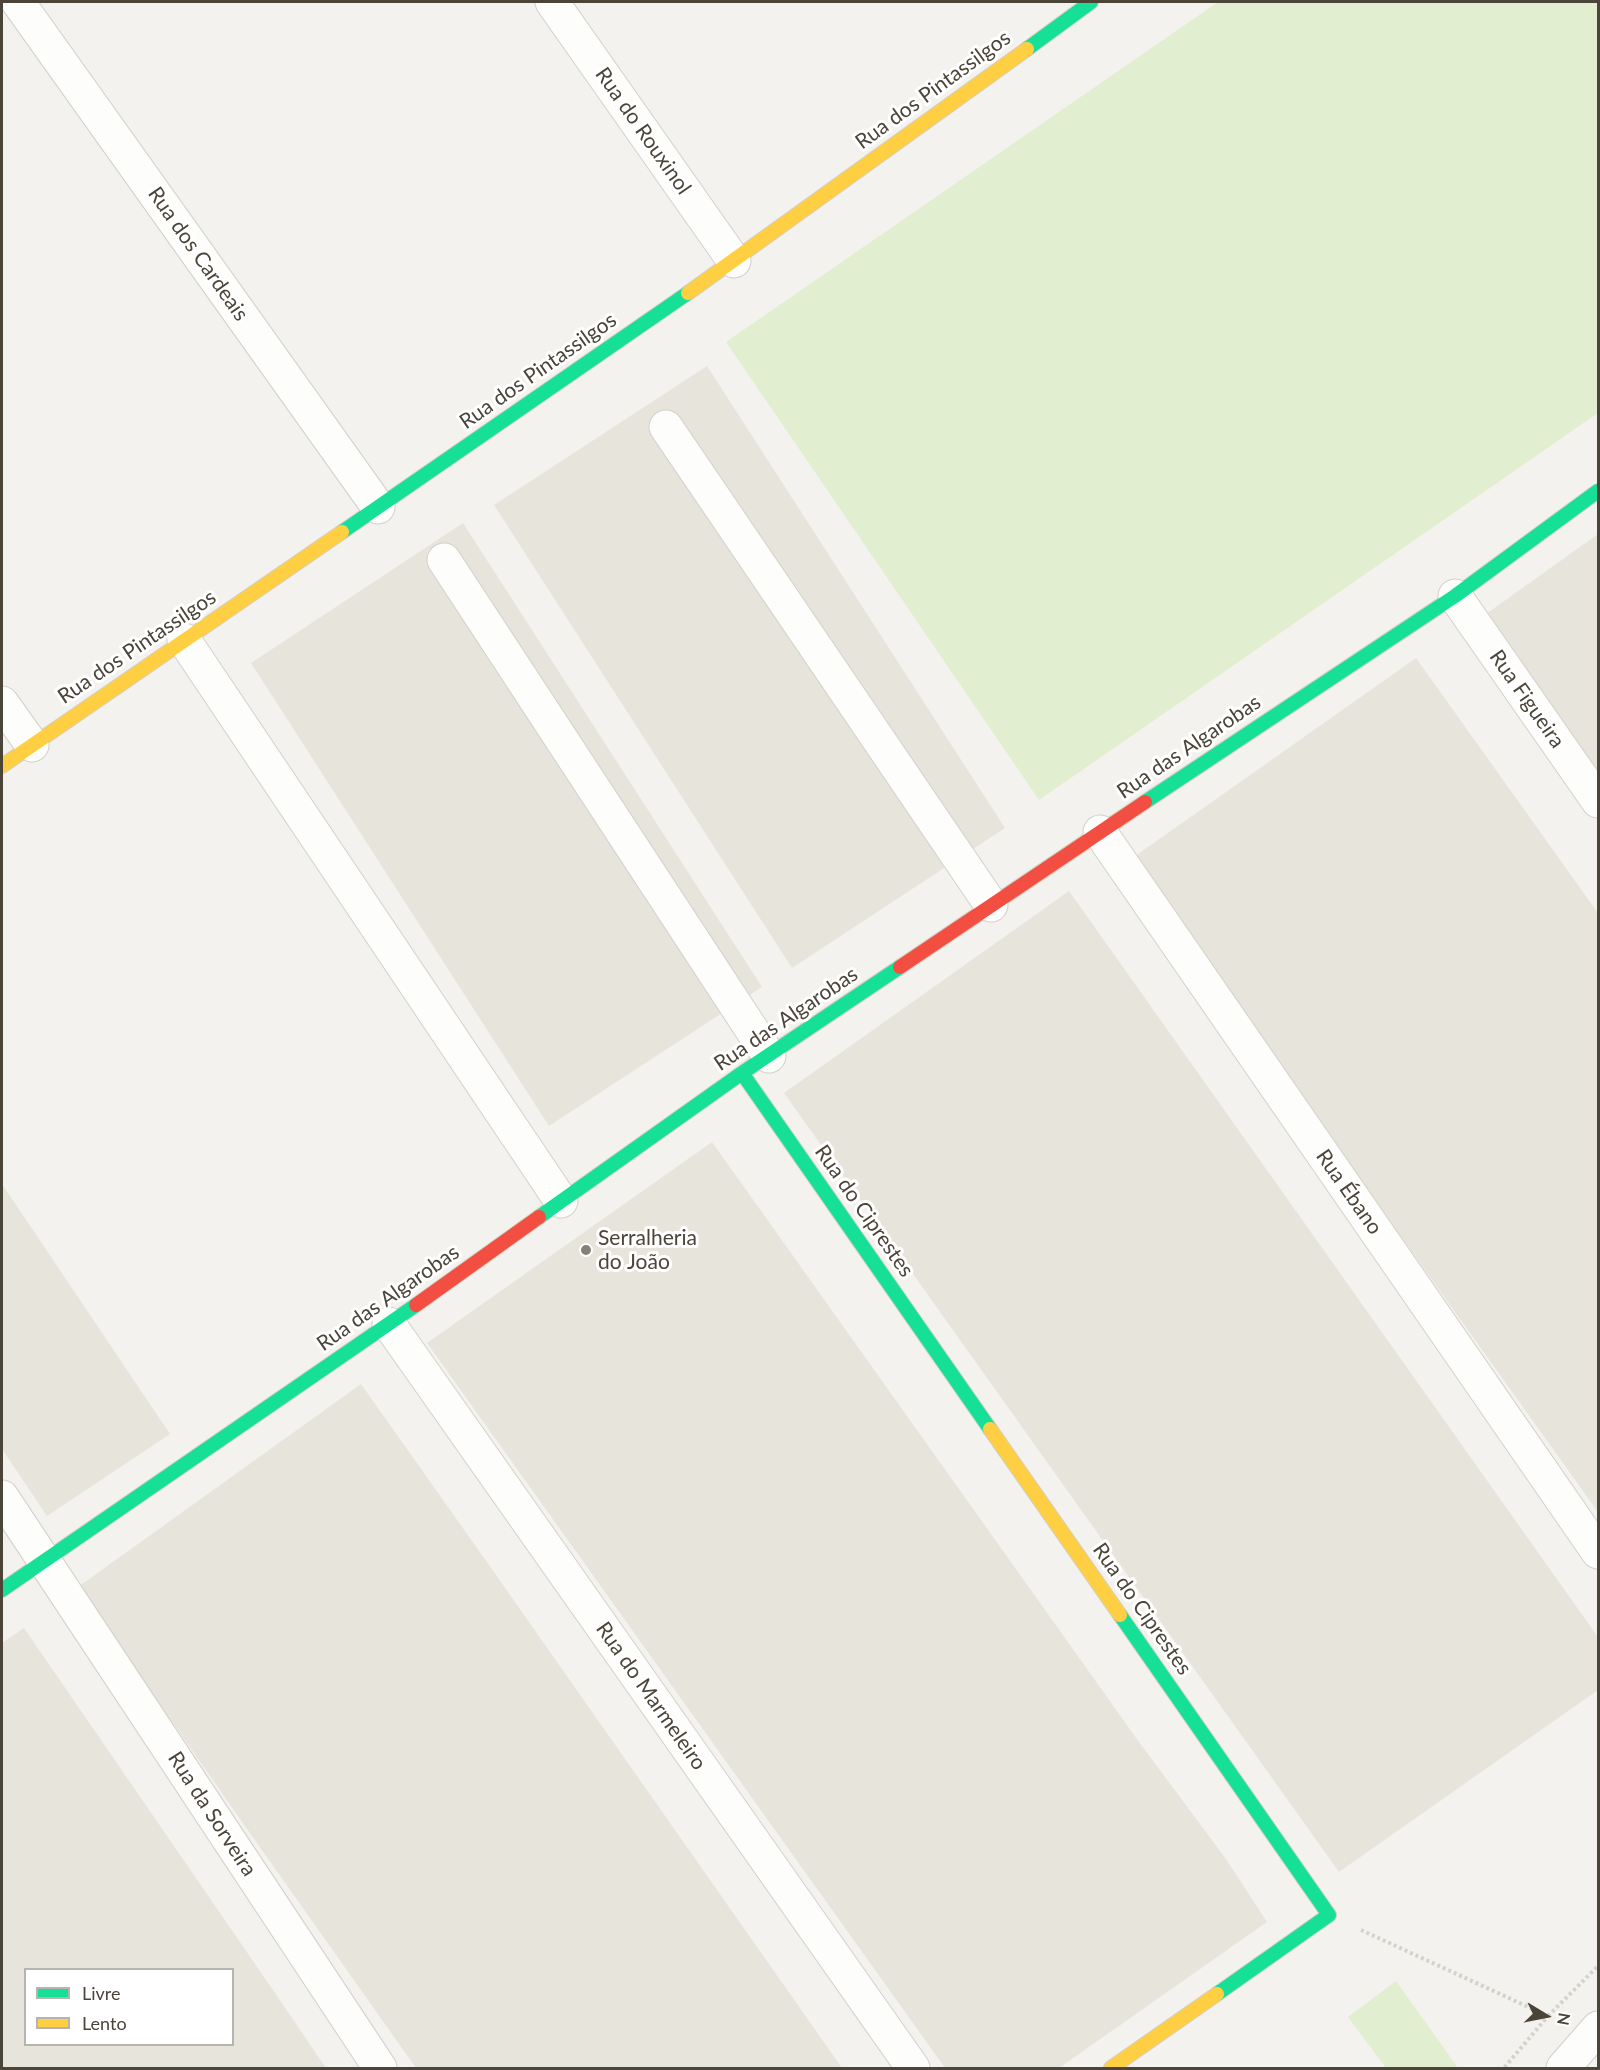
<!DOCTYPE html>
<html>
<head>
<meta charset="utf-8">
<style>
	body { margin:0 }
	#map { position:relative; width:1600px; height:2070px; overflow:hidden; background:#f4f2ee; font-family:Lato,sans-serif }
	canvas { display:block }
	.frame { position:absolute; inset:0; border:3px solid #4b4439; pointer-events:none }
	.legend { position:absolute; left:24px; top:1968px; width:210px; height:78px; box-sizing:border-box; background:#fff; border:2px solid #b7b4b0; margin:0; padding:8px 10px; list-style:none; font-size:18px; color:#4b4439 }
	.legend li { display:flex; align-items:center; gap:12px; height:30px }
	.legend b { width:30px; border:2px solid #b7b4b0 }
	.north { position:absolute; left:1516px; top:1986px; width:60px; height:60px; -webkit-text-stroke:4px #fff; paint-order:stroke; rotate:100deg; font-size:16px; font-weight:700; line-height:24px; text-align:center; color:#4b4439 }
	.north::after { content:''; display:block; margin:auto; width:21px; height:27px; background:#4b4439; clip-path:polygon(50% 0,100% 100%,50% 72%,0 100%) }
</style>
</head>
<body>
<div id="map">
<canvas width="1600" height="2070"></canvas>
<div class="frame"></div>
<ul class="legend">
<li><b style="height:8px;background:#16e098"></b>Livre</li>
<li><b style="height:8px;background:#ffcf43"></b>Lento</li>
</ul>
<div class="north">N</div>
</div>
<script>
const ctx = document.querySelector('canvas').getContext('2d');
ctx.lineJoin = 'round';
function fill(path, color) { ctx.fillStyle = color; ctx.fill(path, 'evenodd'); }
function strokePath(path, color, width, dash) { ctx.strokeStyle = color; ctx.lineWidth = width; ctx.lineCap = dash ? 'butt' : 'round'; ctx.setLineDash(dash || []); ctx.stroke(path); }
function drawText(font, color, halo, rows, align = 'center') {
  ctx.font = font + ' Lato,sans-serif'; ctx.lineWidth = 6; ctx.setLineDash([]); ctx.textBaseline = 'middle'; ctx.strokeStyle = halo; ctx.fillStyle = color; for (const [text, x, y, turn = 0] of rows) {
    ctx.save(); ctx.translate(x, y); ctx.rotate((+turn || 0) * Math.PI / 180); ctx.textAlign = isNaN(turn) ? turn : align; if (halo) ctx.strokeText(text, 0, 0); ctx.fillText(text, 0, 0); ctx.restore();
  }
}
fill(new Path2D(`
	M707 366 1005 828 792 968 494 505Z
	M463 523 762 987 549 1126 251 663Z
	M1598 534V786L1479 619Z
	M1416 658 1598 913V1512L1131 859Z
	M1069 891 1598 1637V1690L1339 1872 784 1093Z
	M712 1142 1139 1742 1226 1859 1267 1922 1059 2068H945L427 1343Z
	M2 1184 170 1434 47 1516 2 1449Z
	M361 1384 489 1565 842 2068H416L247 1829 78 1587Z
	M24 1628 273 1990 326 2068H2V1643ZM26 1970H232V2044H26Z`), '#e7e4dc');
fill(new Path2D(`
	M1218 2H1598V413L1039 800 726 342Z
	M1396 1981 1458 2068H1386L1348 2017Z`), '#e1eecf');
const street = new Path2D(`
	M18 2 378 507
	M552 2 734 261
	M666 427 991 905
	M444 560 769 1056
	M1455 596 1598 801
	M184 640 561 1201
	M2 703 32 745
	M1100 832 1598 1552
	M389 1324 913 2068
	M2 1497 380 2068
	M1563 2068 1598 2028`);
const fast = new Path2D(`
	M1027 49 1091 2
	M342 532 688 293
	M1145 802 1455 596 1598 491
	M742 1073 990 1429
	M539 1217 742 1073 900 967
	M2 1590 416 1305
	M1120 1615 1329 1915 1217 1994`);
const slow = new Path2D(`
	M688 293 1027 49
	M2 766 342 532
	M990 1429 1120 1615
	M1111 2068 1217 1994`);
const jam = new Path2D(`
	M900 967 1145 802
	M416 1305 539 1217`);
strokePath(street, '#d2d0cb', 35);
strokePath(fast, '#d3cfc5', 16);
strokePath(slow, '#d3cfc5', 16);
strokePath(jam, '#d3cfc5', 16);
strokePath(new Path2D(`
	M1361 1930 1548 2016 1504 2068
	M1548 2016 1598 1966`), '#d3d2cc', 4, [3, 3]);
strokePath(street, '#fdfdfc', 33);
strokePath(fast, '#16e098', 14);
strokePath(slow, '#ffcf43', 14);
strokePath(jam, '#f24e42', 14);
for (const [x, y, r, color] of [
	[586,1250,6,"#868178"]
]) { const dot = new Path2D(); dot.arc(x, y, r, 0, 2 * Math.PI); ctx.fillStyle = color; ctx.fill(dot); strokePath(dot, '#fff', 2); }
drawText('21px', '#4b4439', '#fff', [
	["Rua dos Pintassilgos",933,90,-36],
	["Rua do Rouxinol",643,131,55],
	["Rua dos Cardeais",198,254,55],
	["Rua dos Pintassilgos",538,371,-35],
	["Rua dos Pintassilgos",137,647,-34],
	["Rua Figueira",1527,699,55],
	["Rua das Algarobas",1189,747,-34],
	["Rua das Algarobas",786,1019,-34],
	["Rua Ébano",1349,1192,55],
	["Rua do Ciprestes",864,1211,55],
	["Rua das Algarobas",388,1298,-35],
	["Rua do Ciprestes",1142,1609,55],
	["Rua do Marmeleiro",651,1696,55],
	["Rua da Sorveira",212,1814,57]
]);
drawText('21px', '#4b4439', '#fff', [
	["Serralheria",598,1238],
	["do João",598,1262]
], 'left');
</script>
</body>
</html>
